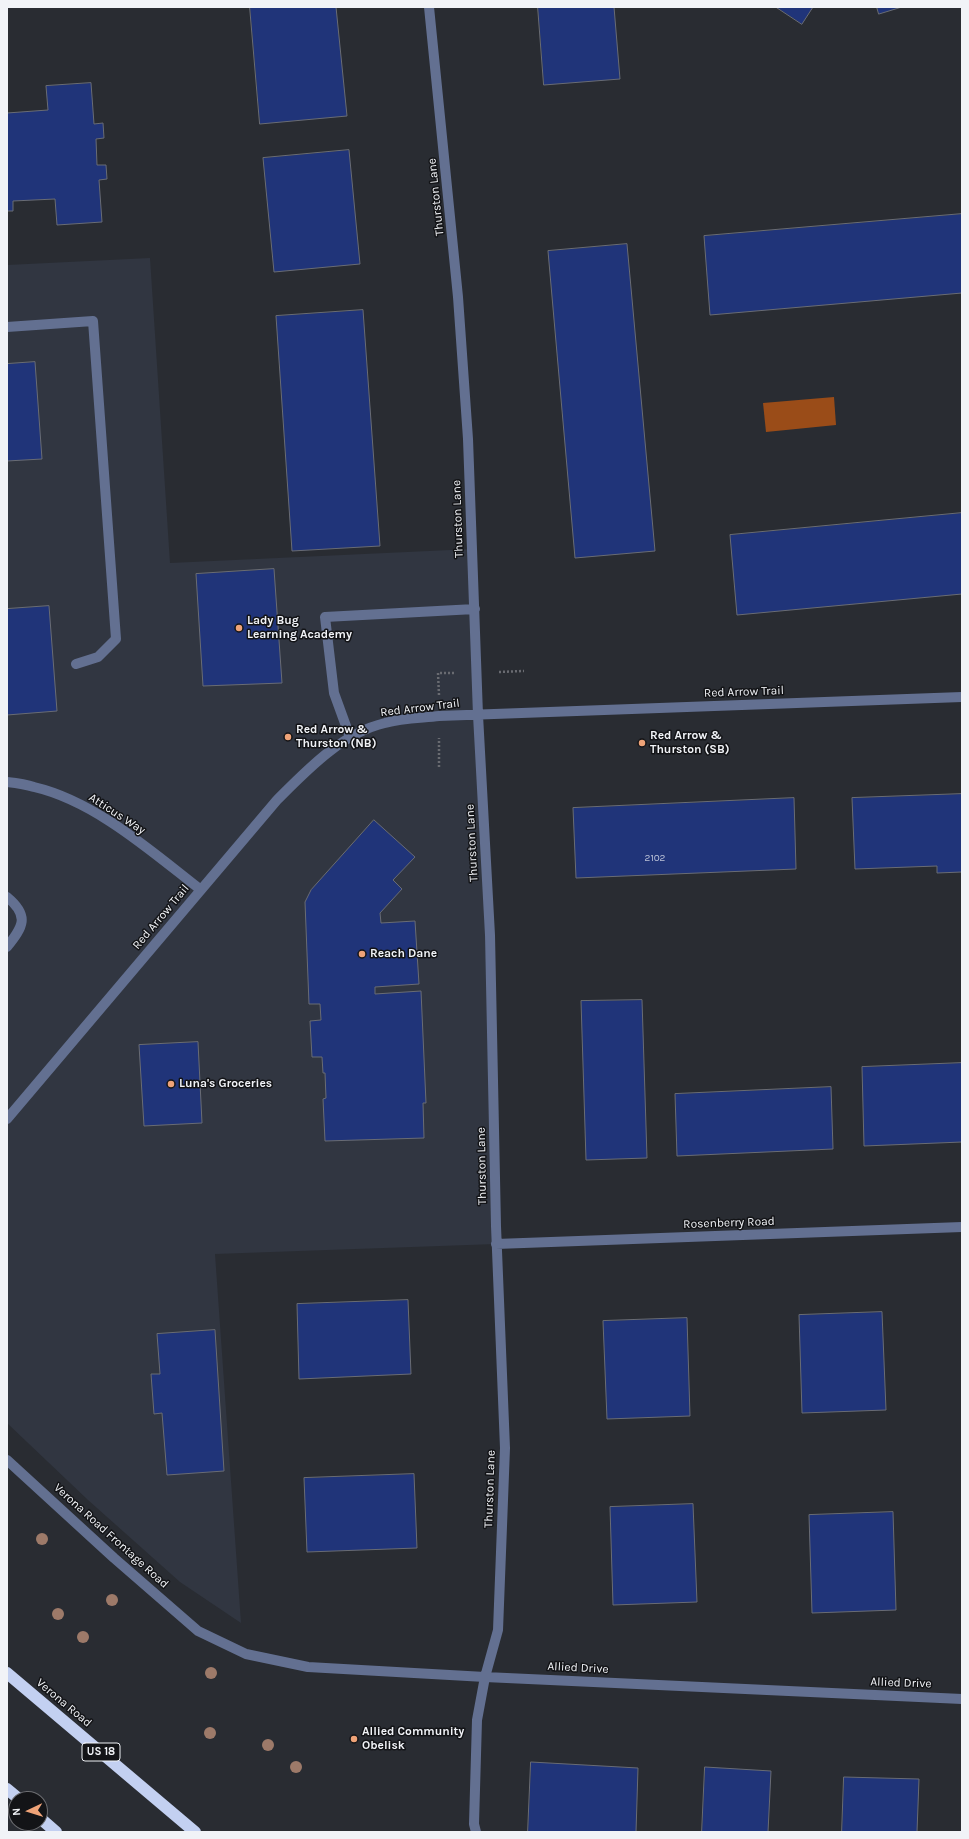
<!DOCTYPE html>
<html>
<head>
<meta charset="utf-8">
<style>
	body { margin:0 }
	#map { position:relative; width:969px; height:1839px; overflow:hidden; background:#292c32; font-family:Karla,sans-serif }
	canvas { display:block }
	.frame { position:absolute; inset:0; border:8px solid #f1f3f7; pointer-events:none }
	.north { position:absolute; left:8px; top:1791px; width:40px; height:40px; box-sizing:border-box; background:#131417; border:1px solid #6c6d71; border-radius:50%; rotate:266deg; font-size:11px; font-weight:700; line-height:16px; text-align:center; color:#f1f3f7 }
	.north::after { content:''; display:block; margin:auto; width:14px; height:18px; background:#efa378; clip-path:polygon(50% 0,100% 100%,50% 72%,0 100%) }
</style>
</head>
<body>
<div id="map">
<canvas width="969" height="1839"></canvas>
<div class="frame"></div>
<div class="north">N</div>
</div>
<script>
const ctx = document.querySelector('canvas').getContext('2d');
ctx.lineJoin = 'round';
function fill(path, color) { ctx.fillStyle = color; ctx.fill(path, 'evenodd'); }
function strokePath(path, color, width, dash) { ctx.strokeStyle = color; ctx.lineWidth = width; ctx.lineCap = dash ? 'butt' : 'round'; ctx.setLineDash(dash || []); ctx.stroke(path); }
function drawText(font, color, halo, rows, align = 'center') {
  ctx.font = font + ' Karla,sans-serif'; ctx.lineWidth = 3; ctx.setLineDash([]); ctx.textBaseline = 'middle'; ctx.strokeStyle = halo; ctx.fillStyle = color; for (const [text, x, y, turn = 0] of rows) {
    ctx.save(); ctx.translate(x, y); ctx.rotate((+turn || 0) * Math.PI / 180); ctx.textAlign = isNaN(turn) ? turn : align; if (halo) ctx.strokeText(text, 0, 0); ctx.fillText(text, 0, 0); ctx.restore();
  }
}
fill(new Path2D(`
	M150 258 170 563 472 549 496 1244 215 1254 241 1623 180 1582 88 1500 7 1423V265Z`), '#313641');
fill(new Path2D(`
	M834 397 836 425 766 432 763 403Z`), '#9a4c18');
const building = new Path2D(`
	M250 7H336L347 116 260 124Z
	M538 7H614L620 79 544 85Z
	M776 7H813L802 24Z
	M877 7H902L879 14Z
	M91 83 94 124 103 123 104 138 96 139 97 165H106L107 179 99 180 102 222 57 225 55 199 13 201V211H7V113L48 110 46 86Z
	M349 150 360 264 274 272 263 158Z
	M962 214V293L710 315 704 236Z
	M627 244 655 551 575 558 548 251Z
	M363 310 380 546 292 551 276 316Z
	M35 362 42 459 7 461V364Z
	M962 513V594L737 615 730 535Z
	M274 569 282 683 203 686 196 574Z
	M49 606 57 711 7 715V609Z
	M962 794V872L937 873V866L855 869 852 798Z
	M794 798 796 869 576 878 573 808Z
	M374 820 415 857 393 880 402 889 380 913 381 923 415 921 419 984 375 987V994L421 991 426 1103H423L424 1138 325 1141 323 1099 326 1098 325 1073H323L322 1057H312L310 1021 321 1020 320 1004H309L305 902 311 890Z
	M642 1000 647 1158 586 1160 581 1001Z
	M198 1042 202 1123 144 1126 139 1045Z
	M962 1063V1142L864 1146 862 1067Z
	M831 1087 833 1149 677 1156 675 1094Z
	M408 1300 411 1374 299 1379 297 1304Z
	M882 1312 886 1410 802 1413 799 1315Z
	M687 1318 690 1416 607 1419 603 1321Z
	M215 1330 224 1471 167 1475 162 1413 154 1414 151 1374H160L157 1334Z
	M414 1474 417 1548 307 1552 304 1478Z
	M693 1504 697 1602 613 1605 610 1507Z
	M893 1512 896 1610 812 1613 809 1515Z
	M531 1762 638 1768 636 1832H528Z
	M705 1767 771 1771 768 1832H702Z
	M844 1777 919 1779 917 1832H842Z`);
fill(building, '#203479');
strokePath(building, '#696c74', 1);
strokePath(new Path2D(`
	M499 672 524 671
	M439 695 438 673H456
	M439 767V738`), '#696b71', 2.5, [2, 2]);
strokePath(new Path2D(`
	M429 7 458 297 468 439 478 715 490 935 496 1226 505 1448 498 1630 485 1677 477 1720 474 1824 476 1832
	M7 327 93 321 116 639 98 657 76 664
	M350 737 334 693 325 617 475 609
	M7 782C16 783 25 784 34 787 95 801 152 852 201 890
	M7 897C30 916 23 927 7 947
	M7 1119 277 800C307 770 342 733 385 723 402 718 422 718 439 716L962 697
	M496 1244 962 1227
	M7 1460 114 1558 198 1631 246 1654 308 1667 485 1677 962 1699`), '#637091', 10);
strokePath(new Path2D(`
	M7 1673 195 1832
	M7 1789 19 1799
	M40 1818 56 1832`), '#c3d0f1', 12);
ctx.fillStyle = '#9d7a69';
for (const [x, y] of [
	[42,1539],
	[112,1600],
	[58,1614],
	[83,1637],
	[211,1673],
	[210,1733],
	[268,1745],
	[296,1767]
]) { ctx.beginPath(); ctx.arc(x, y, 6, 0, 2 * Math.PI); ctx.fill(); }
for (const [x, y, r, color] of [
	[239,628,4,"#efa378"],
	[288,737,4,"#efa378"],
	[642,743,4,"#efa378"],
	[362,954,4,"#efa378"],
	[171,1084,4,"#efa378"],
	[354,1739,4,"#efa378"]
]) { const dot = new Path2D(); dot.arc(x, y, r, 0, 2 * Math.PI); ctx.fillStyle = color; ctx.fill(dot); strokePath(dot, '#131417', 1.5); }
drawText('10px', '#bdc3d8', null, [
	["2102",655,858]
]);
for (const [x, y, w] of [
	[101,1752,38]
]) { const box = new Path2D(); box.roundRect(x - w / 2, y - 9, w, 18, 3); ctx.fillStyle = '#131417'; ctx.fill(box); strokePath(box, '#f1f3f7', 1); }
drawText('bold 11px', '#f1f3f7', null, [
	["US 18",101,1752]
]);
drawText('12px', '#f1f3f7', '#131417', [
	["Thurston Lane",436,197,-96],
	["Thurston Lane",458,519,-92],
	["Red Arrow Trail",744,692,-2],
	["Red Arrow Trail",420,708,-7],
	["Atticus Way",117,814,33],
	["Thurston Lane",472,843,-93],
	["Red Arrow Trail",161,917,-50],
	["Thurston Lane",482,1166,-91],
	["Rosenberry Road",729,1223,-2],
	["Thurston Lane",490,1489,-88],
	["Verona Road Frontage Road",111,1536,42],
	["Allied Drive",578,1668,3],
	["Allied Drive",901,1683,2],
	["Verona Road",64,1703,40]
]);
drawText('bold 12px', '#f1f3f7', '#131417', [
	["Lady Bug",247,621],
	["Learning Academy",247,635],
	["Red Arrow &",296,730],
	["Thurston (NB)",296,744],
	["Red Arrow &",650,736],
	["Thurston (SB)",650,750],
	["Reach Dane",370,954],
	["Luna's Groceries",179,1084],
	["Allied Community",362,1732],
	["Obelisk",362,1746]
], 'left');
</script>
</body>
</html>
